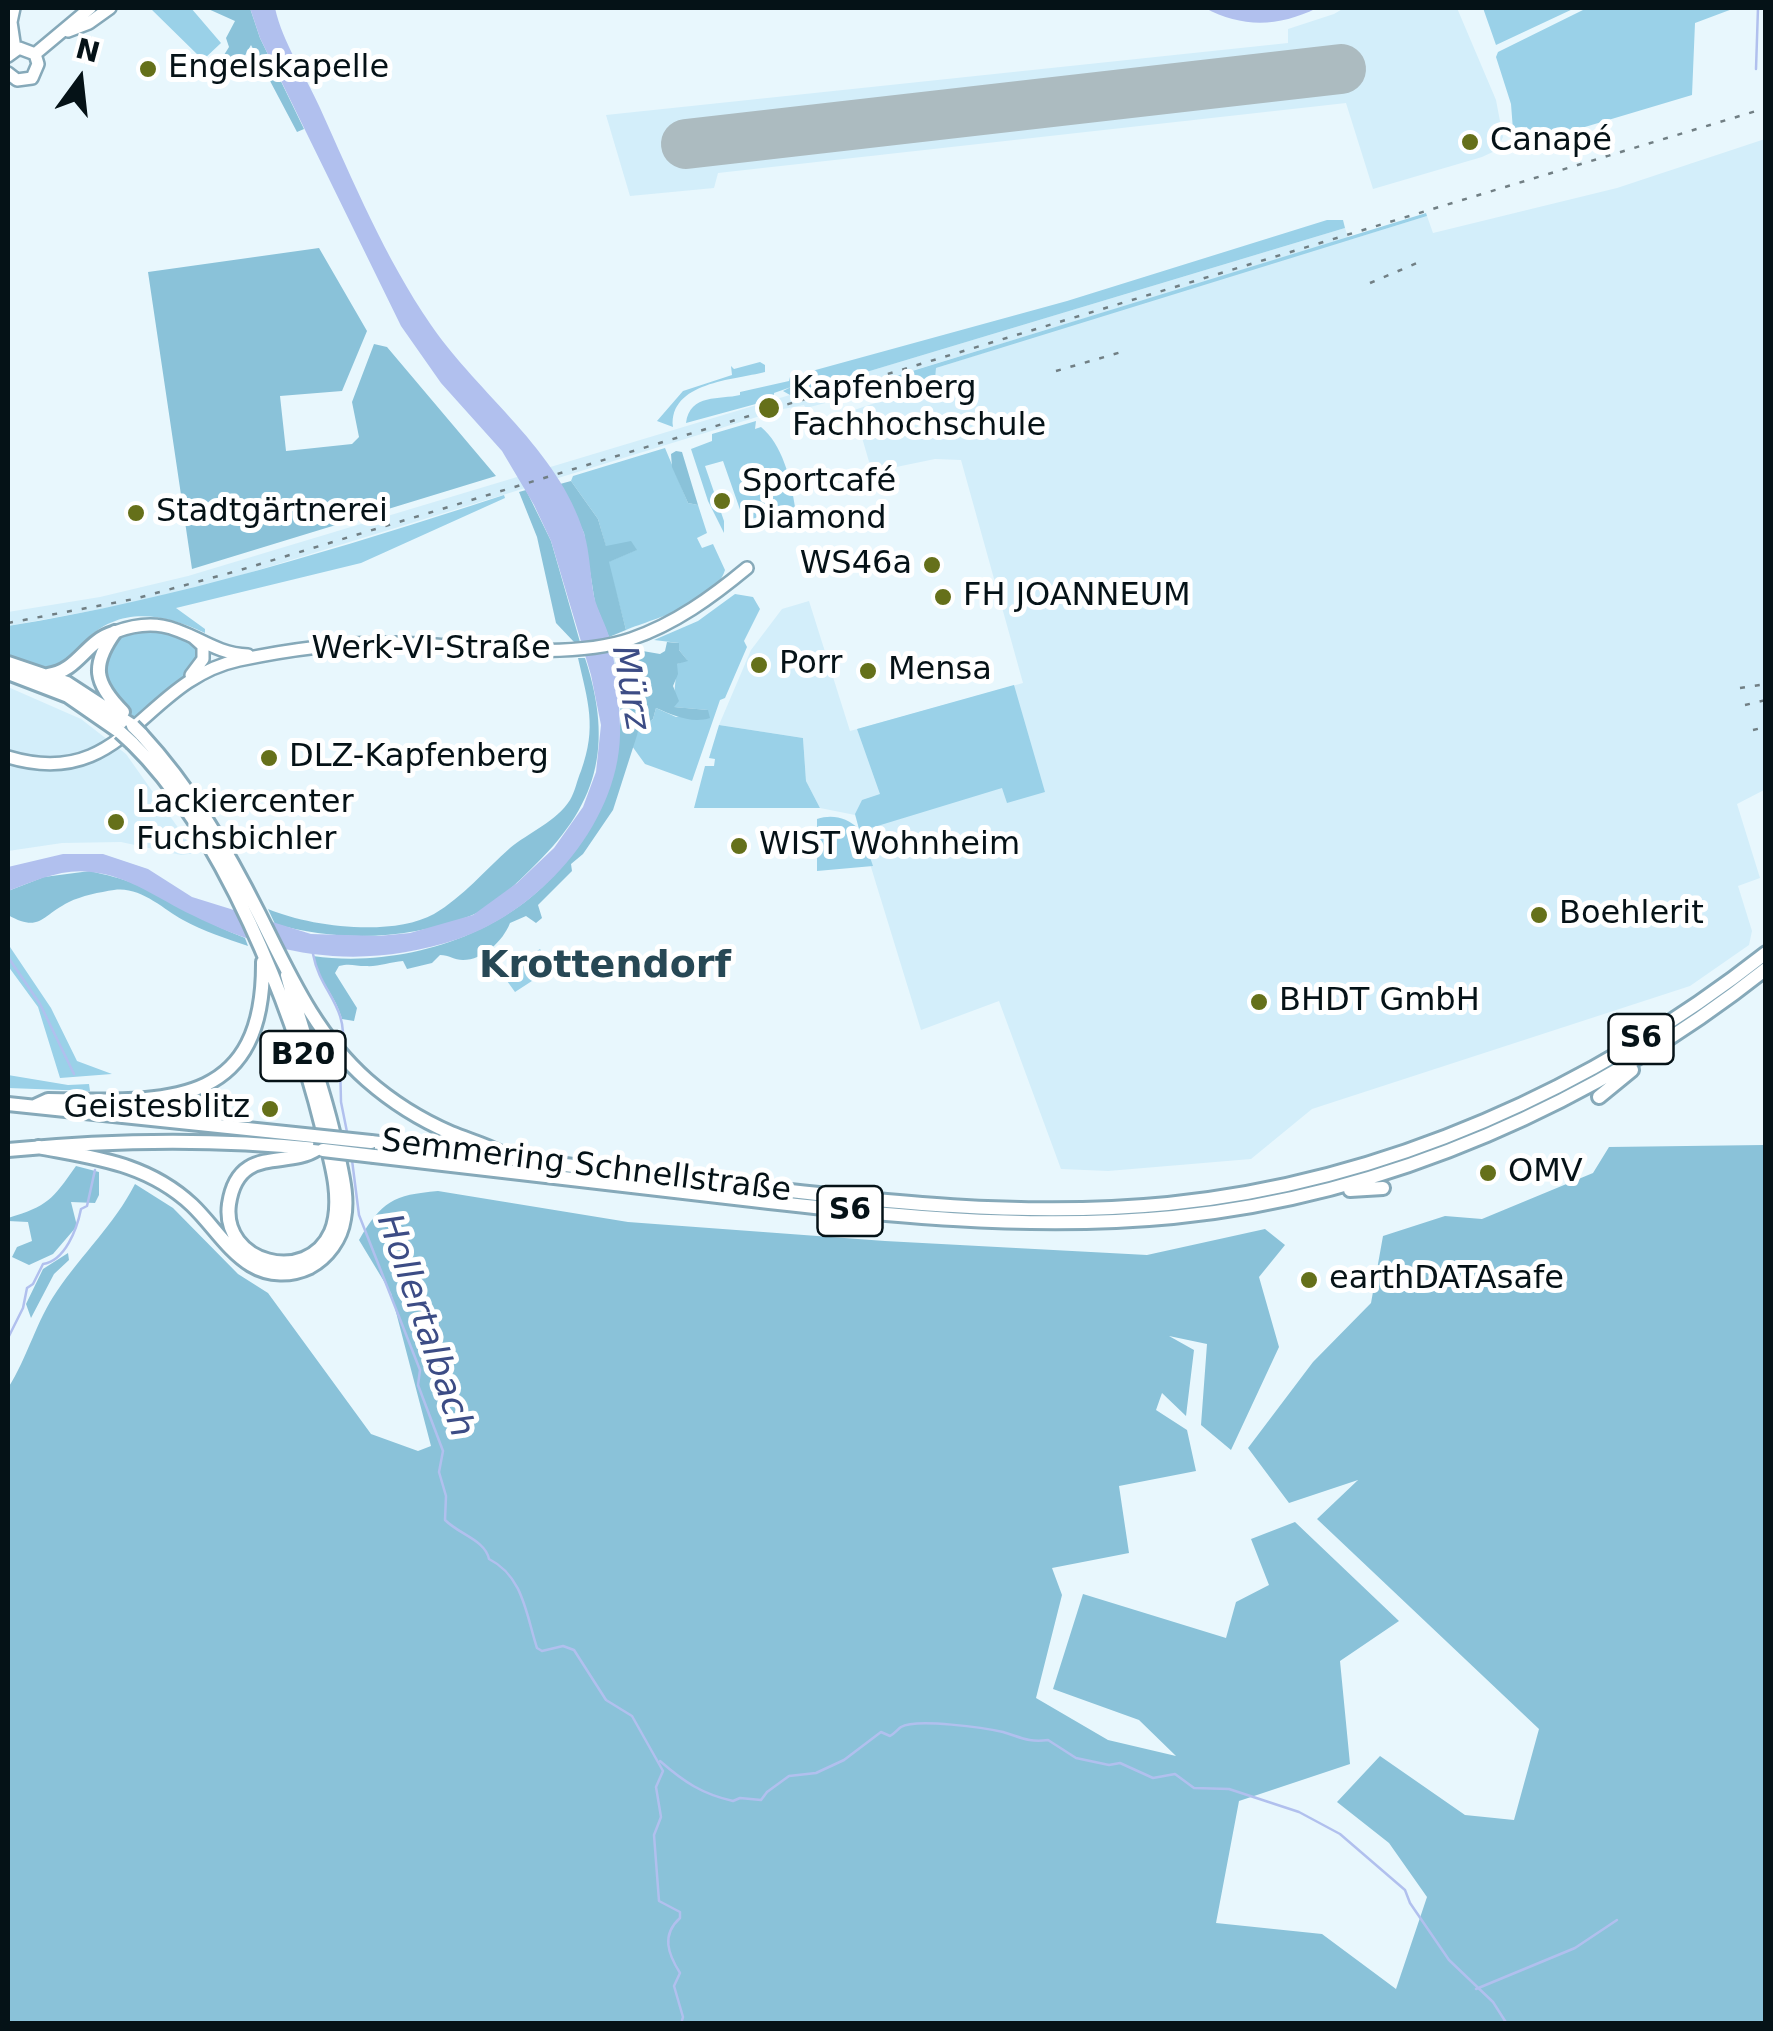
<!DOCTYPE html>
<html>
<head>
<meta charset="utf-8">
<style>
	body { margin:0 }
	#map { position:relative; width:1773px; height:2031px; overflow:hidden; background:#e8f7fd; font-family:"DejaVu Sans",sans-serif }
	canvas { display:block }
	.frame { position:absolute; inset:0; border:10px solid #051217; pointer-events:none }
	.north { position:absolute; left:30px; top:30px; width:100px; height:100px; -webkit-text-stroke:8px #fff; paint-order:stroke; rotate:15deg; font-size:28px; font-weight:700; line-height:40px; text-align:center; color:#051217 }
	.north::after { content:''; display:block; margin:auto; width:35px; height:45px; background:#051217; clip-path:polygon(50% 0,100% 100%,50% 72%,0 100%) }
</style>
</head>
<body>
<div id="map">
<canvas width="1773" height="2031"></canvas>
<div class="frame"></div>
<div class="north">N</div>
</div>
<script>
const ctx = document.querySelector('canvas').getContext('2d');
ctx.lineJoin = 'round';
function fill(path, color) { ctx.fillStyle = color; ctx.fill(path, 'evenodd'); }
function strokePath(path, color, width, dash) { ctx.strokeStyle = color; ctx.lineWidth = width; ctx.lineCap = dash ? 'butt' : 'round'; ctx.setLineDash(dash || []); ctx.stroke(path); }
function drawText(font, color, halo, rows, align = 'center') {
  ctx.font = font + ' "DejaVu Sans",sans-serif'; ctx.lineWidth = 10; ctx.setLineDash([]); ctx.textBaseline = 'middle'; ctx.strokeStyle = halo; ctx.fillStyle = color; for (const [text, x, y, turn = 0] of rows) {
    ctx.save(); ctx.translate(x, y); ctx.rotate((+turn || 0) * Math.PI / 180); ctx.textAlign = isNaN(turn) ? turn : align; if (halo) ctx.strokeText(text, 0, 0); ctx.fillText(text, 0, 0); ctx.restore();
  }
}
fill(new Path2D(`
	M1344 8H1457L1496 100 1503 137 1497 150 1482 157 1373 189 1346 103 718 173 714 188 630 196 606 115 1288 43V29L1334 14Z
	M1765 139 1766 789 1737 804 1760 878 1738 886 1752 931 1749 945 1690 986 1312 1109 1251 1159 1108 1171 1061 1169 999 1001 921 1030 855 815 820 808 806 781 803 738 719 725 751 650 782 609 809 601 850 731 1023 683 961 460 935 459 872 472 854 410 927 386 876 390 806 408 804 405 783 409 229 579 140 602 8 626V612L100 597 188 576 1345 228 1349 240 1427 216 1433 233 1617 188ZM1247 269 936 368 935 381 846 391Z
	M8 687 81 719 126 754 196 853 181 855 121 842 62 843 8 851Z`), '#d3eefa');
fill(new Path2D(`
	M150 8H191L221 43 203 60Z
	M1483 8H1575L1496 45Z
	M1587 8H1735L1695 23 1692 95 1548 138 1543 129 1529 132 1527 127 1513 130 1511 104 1496 57 1498 52Z
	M1426 213 1427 216 936 368 935 381 844 392Z
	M1327 220H1343L1345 228 790 395 783 391 791 387 774 393V399L686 423C690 393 720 400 740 395V392L789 381 790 377 1067 301Z
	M760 362 765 365V372C734 380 669 382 673 427L657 421 683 391 732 375 731 366 734 369Z
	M756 421 755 429 761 427C782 444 791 479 795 507L744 521 723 461 705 466 724 521V533L708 501 691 449 712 441V434Z
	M665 448 688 503 698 505 707 533 697 538 702 548 713 544 725 570C714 605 657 617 626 630L608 562 636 550 606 547 598 519 571 481 573 476Z
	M504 495 505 498 361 563 176 608 205 629V633C163 613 118 605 83 643 75 651 66 665 53 667 40 668 20 659 8 656V626C177 599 341 548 504 495Z
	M735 594 753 597 760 609 744 641 747 647 725 698 720 700 692 781 645 764 632 746 639 729 653 719 656 708 676 717 708 710 673 707 677 664 687 660 679 650V643L654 640 698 621Z
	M139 631C161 630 191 632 200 655L186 675 137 720C107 691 80 646 139 631Z
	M1014 685 1045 792 1007 803 1002 788 861 831 873 866 817 871V819C833 814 847 818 859 829L855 814 862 800 880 794 857 729Z
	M719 725 803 738 806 781 820 808H694L705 766H714L715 759 709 758Z
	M8 944 51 1008 77 1061 112 1074 60 1078 38 1007 8 966Z
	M540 949 552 968 515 992 502 974Z
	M8 1075 68 1085 89 1084 90 1091 8 1088Z`), '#9ad1e8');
fill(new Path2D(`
	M206 8H250L260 38 304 129 297 132 251 45 239 66 224 55 229 47 226 38 235 21Z
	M319 248 367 331 342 391 280 396 286 451 352 444 359 437 352 402 374 344 387 347 496 476 192 569 148 272Z
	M676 451 682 452 698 505 688 503 672 467 671 454Z
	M571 481 598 519 606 546 631 541 637 550 609 562 626 630 609 637 595 603 584 533 560 484Z
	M526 490 551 541 580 642H574L556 623 537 537 519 492Z
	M667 642 679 643V650L688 661 677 664 678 674 673 686 679 701 674 707 708 710 710 718C691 724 673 715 656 708L653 719 639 729 613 810 583 854 571 864 572 871 538 905 542 918 536 923 526 916 510 923C503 941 483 960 463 960 454 960 449 955 440 955L432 963 407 969 403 961C390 962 377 967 366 966 355 966 350 963 339 966L335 973 357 1008 354 1021 342 1019C336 996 318 980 313 956 403 969 513 934 567 859 581 841 612 756 619 731 625 708 613 679 615 655L637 650 660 654 665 651Z
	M578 658H585C614 747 598 806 530 870 514 886 491 908 470 916 407 940 339 942 275 924L268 909C311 927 392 937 434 914 463 897 485 870 510 848 528 833 557 821 570 800 575 792 577 780 581 771 597 727 588 702 578 658Z
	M90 871C106 875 122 878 137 885 174 901 205 923 245 938L248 946C227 939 203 931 183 920 163 909 140 886 114 890 100 892 81 896 69 902 41 916 40 933 8 915V891L44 877Z
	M1764 1145 1765 2023H8V1388C28 1357 36 1321 57 1291 82 1254 114 1225 135 1184L173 1208 238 1274 268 1293 371 1434 418 1451 431 1446 391 1293 359 1240C382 1201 393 1195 438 1191L628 1222 885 1241 1147 1255 1265 1229 1285 1245 1259 1277 1279 1347 1231 1450 1201 1425 1207 1344 1169 1336 1194 1350 1186 1416 1162 1393 1156 1410 1187 1430 1196 1471 1119 1486 1129 1553 1052 1568 1062 1595 1036 1698 1108 1740 1176 1756 1139 1720 1053 1689 1083 1594 1226 1638 1236 1602 1269 1585 1251 1539 1295 1522 1399 1621 1340 1661 1350 1764 1239 1801 1216 1923 1322 1934 1396 1989 1427 1897 1389 1843 1337 1802 1380 1756 1465 1815 1514 1820 1539 1729 1317 1519 1358 1480 1289 1503 1248 1448 1313 1362 1371 1303 1383 1236 1445 1216 1482 1219 1593 1173 1609 1147Z
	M76 1166 99 1172V1195L95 1203 71 1202 77 1226 53 1254 29 1265 12 1257 17 1247 32 1241 28 1222 8 1221V1218C48 1206 52 1200 76 1166Z
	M68 1253 69 1260 54 1274 31 1318 26 1304 43 1269Z`), '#8ac2d9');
fill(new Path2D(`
	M250 8H275C283 44 305 74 320 108 353 181 385 258 431 325 479 395 558 449 584 533 590 553 590 575 594 596 597 610 606 624 610 640 616 667 619 698 620 726 623 818 543 910 458 939 364 970 280 959 192 915 158 899 130 876 91 872 63 868 34 881 8 891V867L63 854H103L148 869 192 897 311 934 378 936 410 933 473 915 517 883 554 848 583 807 596 772 601 725 591 675 551 541 534 505 502 451 441 383 401 326 260 38Z
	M1205 8H1317C1279 27 1242 28 1205 8Z`), '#b1c0ee');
strokePath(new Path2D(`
	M1756 69 1758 8
	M313 954C320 992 349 1006 342 1048
	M8 957 40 1004 74 1074
	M340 1061 341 1102 347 1132
	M352 1160 359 1215 420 1370 418 1385 443 1451 439 1472 446 1496 445 1520C460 1535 485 1540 489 1559 523 1576 526 1614 537 1648L542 1651 563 1646 574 1650 606 1700 632 1716 663 1771 656 1787 661 1817 654 1835 659 1901 680 1912V1918C661 1935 668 1954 680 1973L674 1986 683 2017 681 2024
	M8 1338 23 1308 27 1288 33 1284 43 1264C65 1261 77 1229 81 1209L87 1206 95 1170
	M660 1761C684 1782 702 1794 733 1801L740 1798 761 1800 767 1792 789 1776 816 1773 844 1760 881 1732 890 1736C894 1734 897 1730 901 1727 916 1718 986 1728 1003 1732 1020 1737 1029 1743 1048 1740L1076 1758 1109 1765 1120 1763 1153 1778 1175 1774 1194 1788 1229 1789 1299 1812 1340 1834 1405 1890 1410 1903 1449 1960 1493 2002 1507 2024
	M1476 1989 1575 1948 1617 1920`), '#b1c0ee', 2.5);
strokePath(new Path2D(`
	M686 144 1341 69`), '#acbbc0', 50);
const major = new Path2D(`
	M14 8 11 22 15 49
	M68 31 89 23 110 8
	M35 54 90 8
	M8 56 19 48 35 54
	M8 73 17 80 32 78 38 64 35 54
	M115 632C179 608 197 653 248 655
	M191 675 203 659V646L193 637
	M8 757C125 792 142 681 239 660 291 649 344 642 397 643 466 645 567 661 631 639 675 624 712 597 747 568`);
const highway = new Path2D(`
	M115 632C91 665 94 683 123 712
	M8 663 67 683 133 726
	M8 673 68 696 120 732
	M48 675C78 671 86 641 113 633
	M141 734C190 787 227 850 259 914 289 974 315 1034 367 1080 392 1102 421 1120 451 1133 468 1140 486 1145 501 1153
	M132 743C222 831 292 1006 322 1127 330 1158 344 1200 331 1232 307 1286 221 1263 229 1204 238 1144 287 1169 317 1149
	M1599 1097 1632 1070
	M8 1104 314 1136
	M35 1106 48 1100C162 1101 264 1112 263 962
	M371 1142C494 1157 616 1171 739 1185 881 1202 1025 1218 1168 1204 1387 1182 1594 1088 1766 953
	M38 1147C95 1158 147 1163 192 1205 212 1224 227 1250 251 1265 269 1276 291 1276 310 1267 328 1257 341 1239 344 1219 348 1199 343 1178 339 1159 327 1096 303 1037 287 975
	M8 1150C111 1140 212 1138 316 1149
	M374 1156C495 1170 615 1184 735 1198 880 1215 1027 1231 1173 1217 1388 1196 1598 1102 1766 969
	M1350 1190 1383 1188`);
strokePath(major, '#86a9b9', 16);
strokePath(highway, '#86a9b9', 18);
strokePath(major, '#fff', 11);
strokePath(highway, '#fff', 12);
strokePath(new Path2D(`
	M1370 283 1424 260
	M1056 371 1125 351
	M8 623 134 599 237 571 1766 108
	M1740 688 1766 684
	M1745 705 1766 700
	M1753 730 1766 727`), '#717f84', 2.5, [5, 10]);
const highwayBridge = new Path2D(`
	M133 726 141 734
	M120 732 132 743
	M314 1136 371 1142
	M323 1150 374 1156`);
strokePath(highwayBridge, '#86a9b9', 18, []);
strokePath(highwayBridge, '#fff', 12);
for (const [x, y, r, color] of [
	[148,69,10,"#65701a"],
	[1470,142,10,"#65701a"],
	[769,408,12,"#65701a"],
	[722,501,10,"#65701a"],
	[136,513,10,"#65701a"],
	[932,565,10,"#65701a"],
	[943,597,10,"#65701a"],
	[759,665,10,"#65701a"],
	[868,671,10,"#65701a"],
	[269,758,10,"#65701a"],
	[116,822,10,"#65701a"],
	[739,846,10,"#65701a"],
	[1539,915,10,"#65701a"],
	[1259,1002,10,"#65701a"],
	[270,1109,10,"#65701a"],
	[1488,1173,10,"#65701a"],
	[1309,1280,10,"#65701a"]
]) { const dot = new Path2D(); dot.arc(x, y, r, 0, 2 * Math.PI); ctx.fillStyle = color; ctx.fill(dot); strokePath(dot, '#fff', 4); }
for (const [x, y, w] of [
	[1641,1039,65],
	[303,1056,85],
	[850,1211,65]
]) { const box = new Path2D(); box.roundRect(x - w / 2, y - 25, w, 50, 8); ctx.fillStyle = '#fff'; ctx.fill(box); strokePath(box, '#051217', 2.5); }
drawText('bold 30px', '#051217', null, [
	["S6",1641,1039],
	["B20",303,1056],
	["S6",850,1211]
]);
drawText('32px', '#051217', '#fff', [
	["Engelskapelle",168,69],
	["Canapé",1490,142],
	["Kapfenberg",792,390],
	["Fachhochschule",792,427],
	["Sportcafé",742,483],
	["Diamond",742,520],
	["Stadtgärtnerei",156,513],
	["WS46a",912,565,"right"],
	["FH JOANNEUM",963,597],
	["Porr",779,665],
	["Mensa",888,671],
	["DLZ-Kapfenberg",289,758],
	["Lackiercenter",136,804],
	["Fuchsbichler",136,841],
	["WIST Wohnheim",759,846],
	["Boehlerit",1559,915],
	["BHDT GmbH",1279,1002],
	["Geistesblitz",250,1109,"right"],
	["OMV",1508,1173],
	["earthDATAsafe",1329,1280]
], 'left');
drawText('32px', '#051217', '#fff', [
	["Werk-VI-Straße",431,650],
	["Semmering Schnellstraße",586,1167,7]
]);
drawText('italic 35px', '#3c4c85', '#fff', [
	["Mürz",629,688,80],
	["Hollertalbach",424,1326,71]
]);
drawText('bold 38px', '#274855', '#fff', [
	["Krottendorf",605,967]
]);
</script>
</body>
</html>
